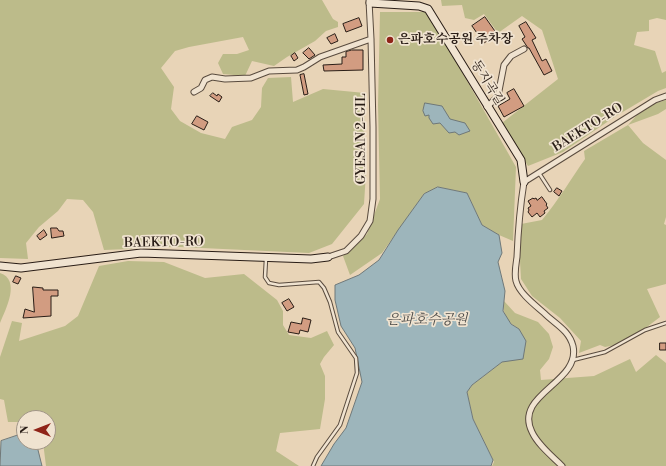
<!DOCTYPE html>
<html>
<head>
<meta charset="utf-8">
<style>
	body { margin:0 }
	#map { position:relative; width:666px; height:466px; overflow:hidden; background:#e8d4b7; font-family:"Libre Bodoni",serif }
	canvas { display:block }
	.north { position:absolute; left:16px; top:410px; width:40px; height:40px; box-sizing:border-box; background:#f0e3d0; border:1px solid #a09486; border-radius:50%; rotate:270deg; font-size:11px; font-weight:700; line-height:16px; text-align:center; color:#291d16 }
	.north::after { content:''; display:block; margin:auto; width:14px; height:18px; background:#8f2418; clip-path:polygon(50% 0,100% 100%,50% 72%,0 100%) }
</style>
</head>
<body>
<div id="map">
<canvas width="666" height="466"></canvas>
<div class="north">N</div>
</div>
<script>
const ctx = document.querySelector('canvas').getContext('2d');
ctx.lineJoin = 'round';
function fill(path, color) { ctx.fillStyle = color; ctx.fill(path, 'evenodd'); }
function strokePath(path, color, width, dash) { ctx.strokeStyle = color; ctx.lineWidth = width; ctx.lineCap = dash ? 'butt' : 'round'; ctx.setLineDash(dash || []); ctx.stroke(path); }
function drawText(font, color, halo, rows, align = 'center') {
  ctx.font = font + ' "Libre Bodoni","Noto Serif KR",serif'; ctx.lineWidth = 3.5; ctx.setLineDash([]); ctx.textBaseline = 'middle'; ctx.strokeStyle = halo; ctx.fillStyle = color; for (const [text, x, y, turn = 0] of rows) {
    ctx.save(); ctx.translate(x, y); ctx.rotate((+turn || 0) * Math.PI / 180); ctx.textAlign = isNaN(turn) ? turn : align; if (halo) ctx.strokeText(text, 0, 0); ctx.fillText(text, 0, 0); ctx.restore();
  }
}
fill(new Path2D(`
	M0 0H322L333 19 338 22V27L326 31 315 41 287 57 274 66 252 61 245 76 223 74 218 63 223 54H237L249 50 243 37 189 47 175 51 161 68 174 87 171 109 180 121 201 133 225 139 232 127 252 120 261 107 262 88 268 78 291 77 293 102 323 89 365 93 364 145 366 172 364 204 332 244 309 253 180 247H136L130 249 104 250 93 212 83 200 67 199 58 211 39 227 26 243 28 259 0 258Z
	M441 0H666V20L657 18 649 20V31L637 32 634 45 655 51 662 73 666 71V88L658 91 616 116 563 152 528 166 502 123 558 79 542 30 522 16 498 33 484 14 474 20 465 18 462 5 442 6Z
	M380 12H428L516 167 513 241 499 235 482 225 467 193 438 187 424 194 382 253 350 275 343 256 367 234 380 199 378 105Z
	M666 100V109L658 114 628 125 643 143 666 160V217L664 224 666 225V284L647 289 660 317 626 343 605 347 600 345 579 353 581 341 560 318 532 296 521 279 520 261 521 224 542 220C558 201 571 179 585 159L584 151 628 125 637 115 656 103Z
	M128 261 164 262 205 278 244 274 277 300 283 311V325L289 335 311 338 327 331 334 345 324 357 320 364 325 376V399L320 429 280 433 276 451 299 466H46L43 442H48V418H24V422H8L4 400 0 399V357L12 321 22 323 19 341 65 326 78 316 99 266Z
	M0 273C21 280 6 309 0 323Z
	M504 301 515 313 538 322 549 334 553 347 549 359 540 370 541 380 594 376 630 359 636 372 656 355 666 363V466H492L494 462 473 419 467 392 472 385 502 362 519 329C507 322 502 315 504 301Z`), '#bcbb8a');
const water = new Path2D(`
	M425 103 442 106 450 119 465 123 470 131 459 135 455 132 449 133 440 123 433 124 429 118V115L425 116 423 111Z
	M438 187 467 193 482 225 499 235 502 253 498 262 505 291 503 311 511 324 519 329 526 341 523 359 502 362 472 385 467 392 473 419 493 460 491 466H321L334 444 346 428 362 382 355 348 341 326 335 300V285L359 275 379 260 398 230 424 194Z
	M21 434H24V442H36L42 466H0L1 441Z`);
fill(water, '#9db5bb');
strokePath(water, '#6f7879', 1);
const building = new Path2D(`
	M485 17 497 34 484 43 472 26Z
	M359 18 362 26 346 32 343 24Z
	M526 22 536 38 532 40 542 61 546 59 552 71 544 75 529 48H528L522 39 525 37 519 26Z
	M335 34 338 41 331 44 327 38Z
	M309 48 315 55 309 59 303 53Z
	M352 50H363V70L324 71 323 65 342 64V57H346V52Z
	M295 53 298 58 294 61 291 56Z
	M304 74 308 94 304 95 300 75Z
	M514 89 524 106 504 117 498 106 510 99 507 93Z
	M213 93 217 96 218 94 222 97 219 102 210 96Z
	M197 116 208 122 204 130 192 124Z
	M557 188 562 191 559 196 554 192Z
	M542 197 547 204 546 205 548 208 544 211 545 213 540 217 537 213 532 217 528 212 529 210 528 208 531 206 528 201 533 198 534 199 536 198 537 200Z
	M51 228H57L59 231H63L64 236 52 238Z
	M44 230 47 235 40 240 37 236Z
	M16 276 21 278 18 284 13 282Z
	M33 287 43 288V290H58V296H51V316L23 318 25 309 34 312Z
	M289 299 294 307 287 311 282 303Z
	M303 318 311 320 308 332 300 330 299 334 288 332 291 322 301 324Z
	M660 343H666V350H660Z`);
fill(building, '#d29c81');
strokePath(building, '#291d16', 1);
const lane = new Path2D(`
	M539 173 550 190
	M266 259 265 277 269 283 279 285 319 282 324 288 330 302 338 332 356 358 357 373 340 425 317 457 313 466
	M573 360 605 352 645 330 666 323`);
const street = new Path2D(`
	M194 92 201 88 205 80 212 77 225 79 251 78 269 71 297 70 304 67 320 57 371 39
	M487 107 498 96 504 65 511 56 524 49
	M328 257 346 251 361 236 370 221 373 199V127L371 39 369 1
	M562 466C552 456 538 445 532 432 513 394 581 383 573 346 569 330 555 324 544 313 535 305 519 293 516 281 514 274 516 264 517 257 518 232 520 207 524 182L655 100 666 96`);
const secondary = new Path2D(`
	M370 3 419 6 428 9 521 160 524 182
	M0 266 21 268 141 253 311 259 328 257`);
strokePath(lane, '#594b3e', 4.5);
strokePath(street, '#594b3e', 7);
strokePath(secondary, '#291d16', 9);
strokePath(lane, '#f0e3d0', 2.5);
strokePath(street, '#f0e3d0', 5);
strokePath(secondary, '#f0e3d0', 7);
for (const [x, y, r, color] of [
	[390,40,4,"#8f2418"]
]) { const dot = new Path2D(); dot.arc(x, y, r, 0, 2 * Math.PI); ctx.fillStyle = color; ctx.fill(dot); strokePath(dot, '#f0e3d0', 1.5); }
drawText('bold 13px', '#291d16', '#f0e3d0', [
	["은파호수공원 주차장",398,40]
], 'left');
drawText('13px', '#291d16', '#f0e3d0', [
	["동지곡길",487,83,58],
	["BAEKTO-RO",588,128,-32],
	["GYESAN 2-GIL",362,139,-90],
	["BAEKTO-RO",164,243,-1]
]);
drawText('italic 14px', '#4c4b48', '#f0e3d0', [
	["은파호수공원",427,321]
]);
</script>
</body>
</html>
